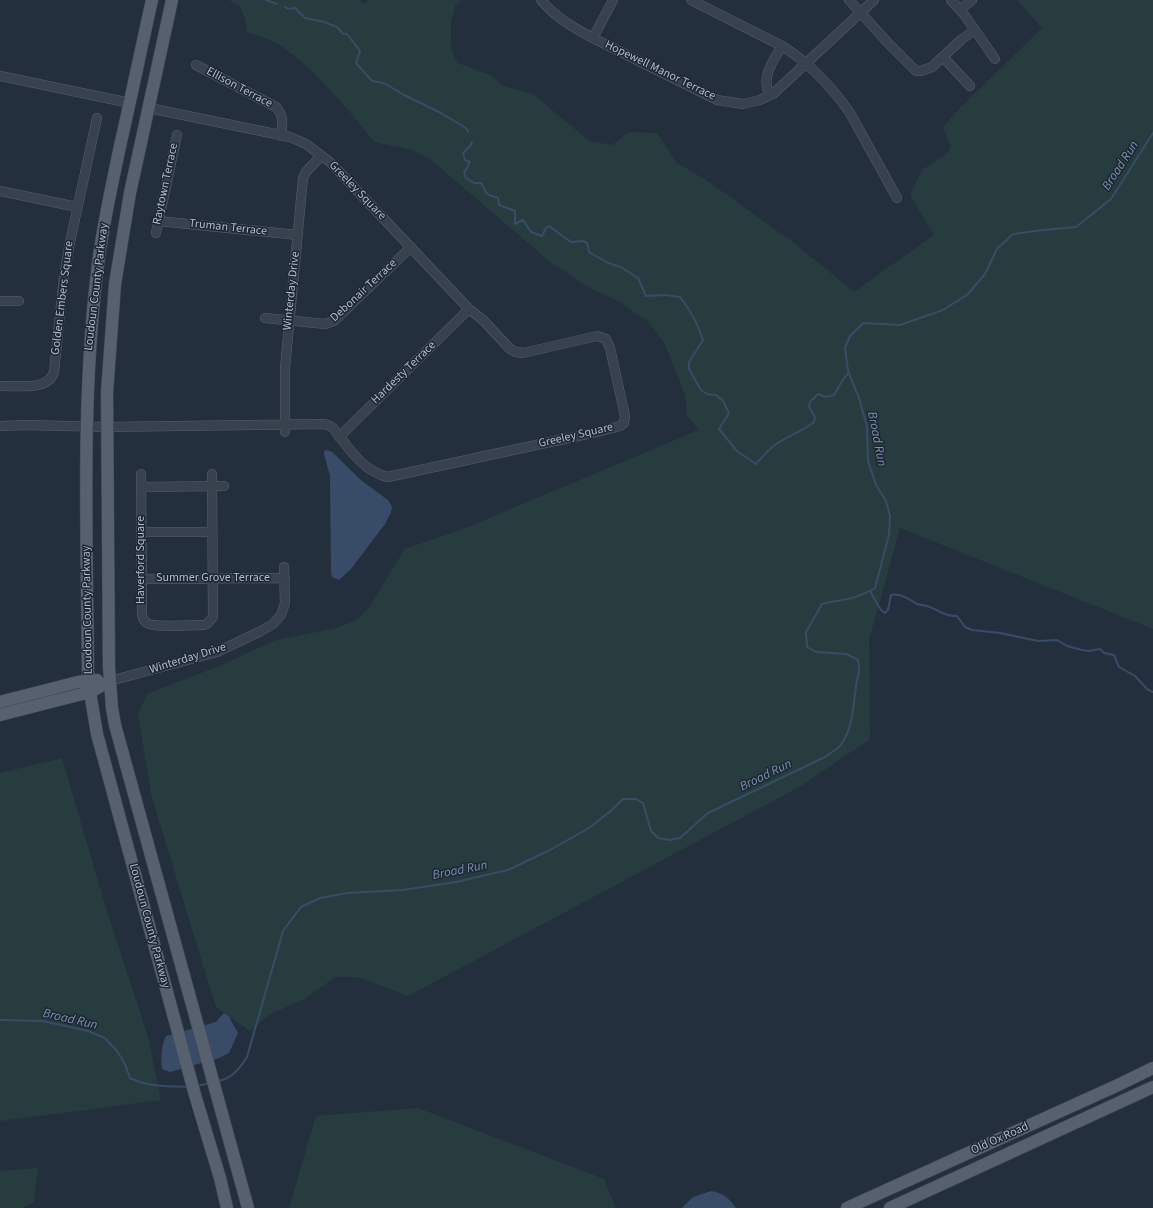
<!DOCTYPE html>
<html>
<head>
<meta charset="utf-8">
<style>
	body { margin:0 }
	canvas { display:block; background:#242f3e }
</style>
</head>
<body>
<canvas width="1153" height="1208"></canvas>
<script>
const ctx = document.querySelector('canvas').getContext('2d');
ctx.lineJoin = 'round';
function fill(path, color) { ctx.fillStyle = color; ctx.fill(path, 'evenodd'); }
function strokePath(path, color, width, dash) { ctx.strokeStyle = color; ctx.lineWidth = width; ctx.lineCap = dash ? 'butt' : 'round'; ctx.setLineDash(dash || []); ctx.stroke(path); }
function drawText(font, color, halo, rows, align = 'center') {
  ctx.font = font + ' "Source Sans 3",sans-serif'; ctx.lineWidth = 3; ctx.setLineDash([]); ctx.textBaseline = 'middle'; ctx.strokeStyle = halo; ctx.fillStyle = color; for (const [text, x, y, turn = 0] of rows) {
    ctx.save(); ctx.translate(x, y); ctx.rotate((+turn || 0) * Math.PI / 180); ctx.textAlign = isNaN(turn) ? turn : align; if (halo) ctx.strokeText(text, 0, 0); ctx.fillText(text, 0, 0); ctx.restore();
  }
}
fill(new Path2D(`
	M229 0H358L365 4 368 0H461L455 6 451 22V44L453 54 458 63 492 76 503 86 533 94 589 141 612 145 629 132 657 133 677 163 706 180 794 243 854 292 934 235 910 195 922 170 947 154 951 147 943 127 960 108 1042 28 1017 0H1153V629L900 528 869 640 870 739 801 786 408 996 358 977H335L305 999 270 1014 250 1031 216 1007 186 910 151 794 138 714 147 694 222 665 273 641 337 628 356 620 368 609 405 549 463 529 699 430 687 416 685 395 665 344 647 321 620 302 588 287 548 260 430 159 410 149 378 143 373 140C346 107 312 65 276 43 267 38 256 35 247 32L245 19 240 6Z
	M62 758 105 905 148 1037 161 1100 0 1121V773Z
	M418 1108 604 1179 616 1208H289L316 1116Z
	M38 1168 34 1202 22 1208H0V1171Z`), '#263c3f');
fill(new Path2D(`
	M326 450 332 452 362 481 388 500 392 507 391 512 385 524 351 569 339 580 332 577 331 572 330 476 324 454V451Z
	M224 1013 230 1017C231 1024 236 1027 238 1033L229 1053 219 1058 170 1072 162 1069C161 1057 161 1047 166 1036L216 1022Z
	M711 1191C723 1193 729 1198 736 1208H682L693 1197Z`), '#394c67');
strokePath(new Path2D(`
	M266 0 277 4
	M285 7 288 9 295 8 305 18 324 22 337 27 343 34H347L360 51 356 63 372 81 384 83 404 95 439 112 466 128 468 132
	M472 142 470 146 463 153 465 160 470 162 464 173 466 178 474 183H481L487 194 498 198 499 205 515 211V224L523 220 531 232 542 236 546 228 549 226 571 242 583 241 587 243 589 252 608 263 621 267 638 278 646 296 665 295 680 297C691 311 698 324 703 340L689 362V369L701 390 707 394 716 395 723 401 729 413 719 429 737 451 756 464C762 457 768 450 776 444 788 436 803 431 814 422L815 417 809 407 810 402 818 394 826 397 834 395 844 378 849 373
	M870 591 881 610 885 613 888 610 891 595C900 593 909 599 917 604 920 605 923 605 927 606 937 609 945 617 957 616L965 627 972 630 1000 633 1038 641 1057 640 1067 646 1082 650 1089 651 1100 649 1104 653 1114 655 1119 667 1135 676 1147 689 1153 692
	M0 1020 43 1021 88 1031 105 1038 117 1051 125 1064 130 1078C147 1087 169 1086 188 1087
	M218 1081C233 1078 239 1069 247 1057L283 931 301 907 320 898 347 893 403 890 456 882 508 870 550 850 589 828 612 810 623 799H636L643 803 651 831 658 838 670 840 680 838 708 813 827 756C830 753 835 750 839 747 853 731 853 706 856 687 857 676 861 672 858 660L847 654 816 652 807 647 806 632 822 604C843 599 855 600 875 588L889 535 890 516 886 501 876 485 868 461 867 427 859 398 848 371 845 348 850 336 863 323 900 325 943 310 968 294 985 274 997 249 1013 234 1043 230 1076 227 1111 199 1153 133
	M197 1086 210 1083`), '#394c67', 2);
const minor = new Path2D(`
	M541 0C555 17 574 28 593 38L717 100 743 104 760 100 773 94 874 0
	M691 0 782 46C807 61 833 88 850 113L897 198
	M849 0 890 45 916 71H921L932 67 962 39 975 30
	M951 0 963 13 995 59
	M960 10 972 0
	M593 38 613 0
	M943 57 970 86
	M196 65 276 107C285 117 282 124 281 136
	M0 76 130 103
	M770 95C760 78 773 61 782 46
	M0 191 77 207
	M158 221 298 235
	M156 233 177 135
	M0 301H19
	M265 318 325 324 334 321 411 247
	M0 386C17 385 47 392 54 372L64 276 70 242 97 118
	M0 426 26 425 107 427 323 424 328 425 333 428C348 447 363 472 388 477L601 431 620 426 624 423 625 416 610 348 606 339 597 336 523 353 516 352 510 349 483 320 469 309 331 163 306 144 290 137 149 108
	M285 432V368L303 178 306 172 321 156
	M339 437 469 309
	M141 474 142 615C143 619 144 621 147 623 155 628 193 625 204 625L208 623 213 617 212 474
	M141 487 224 486
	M141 532H212
	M142 579 285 578
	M110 681 217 652 259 632 273 624 281 615 285 603 284 567`);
const major = new Path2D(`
	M152 0C141 49 131 98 120 146 112 185 103 224 98 264 81 399 87 536 88 672L90 692 97 734 195 1095 220 1178 227 1208
	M172 0 130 193 115 284 107 392 109 667 112 708 115 725 248 1208
	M0 702 78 682 97 680
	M0 715 90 692 110 681
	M847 1208 1116 1086 1153 1068
	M890 1208 1153 1087`);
strokePath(minor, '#565f6c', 10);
strokePath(major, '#414a57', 13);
strokePath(minor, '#38414e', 9);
strokePath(major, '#56606e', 12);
drawText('12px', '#b4bcc9', '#1d2633', [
	["Hopewell Manor Terrace",660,71,26],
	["Ellison Terrace",239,88,28],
	["Raytown Terrace",166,184,-78],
	["Greeley Square",357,191,46],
	["Truman Terrace",228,228,6],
	["Loudoun County Parkway",97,287,-83],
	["Winterday Drive",292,291,-84],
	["Debonair Terrace",364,291,-43],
	["Golden Embers Square",63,298,-83],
	["Hardesty Terrace",404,373,-44],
	["Greeley Square",576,436,-13],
	["Haverford Square",141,560,-90],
	["Summer Grove Terrace",213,578],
	["Loudoun County Parkway",88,610,-91],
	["Winterday Drive",188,659,-17],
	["Loudoun County Parkway",149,926,75],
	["Old Ox Road",1000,1139,-24]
]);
drawText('italic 13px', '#7c92b1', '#1d2633', [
	["Broad Run",1121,166,-57],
	["Broad Run",876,439,79],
	["Broad Run",766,776,-26],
	["Broad Run",460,871,-11],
	["Broad Run",70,1020,13]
]);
</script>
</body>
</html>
